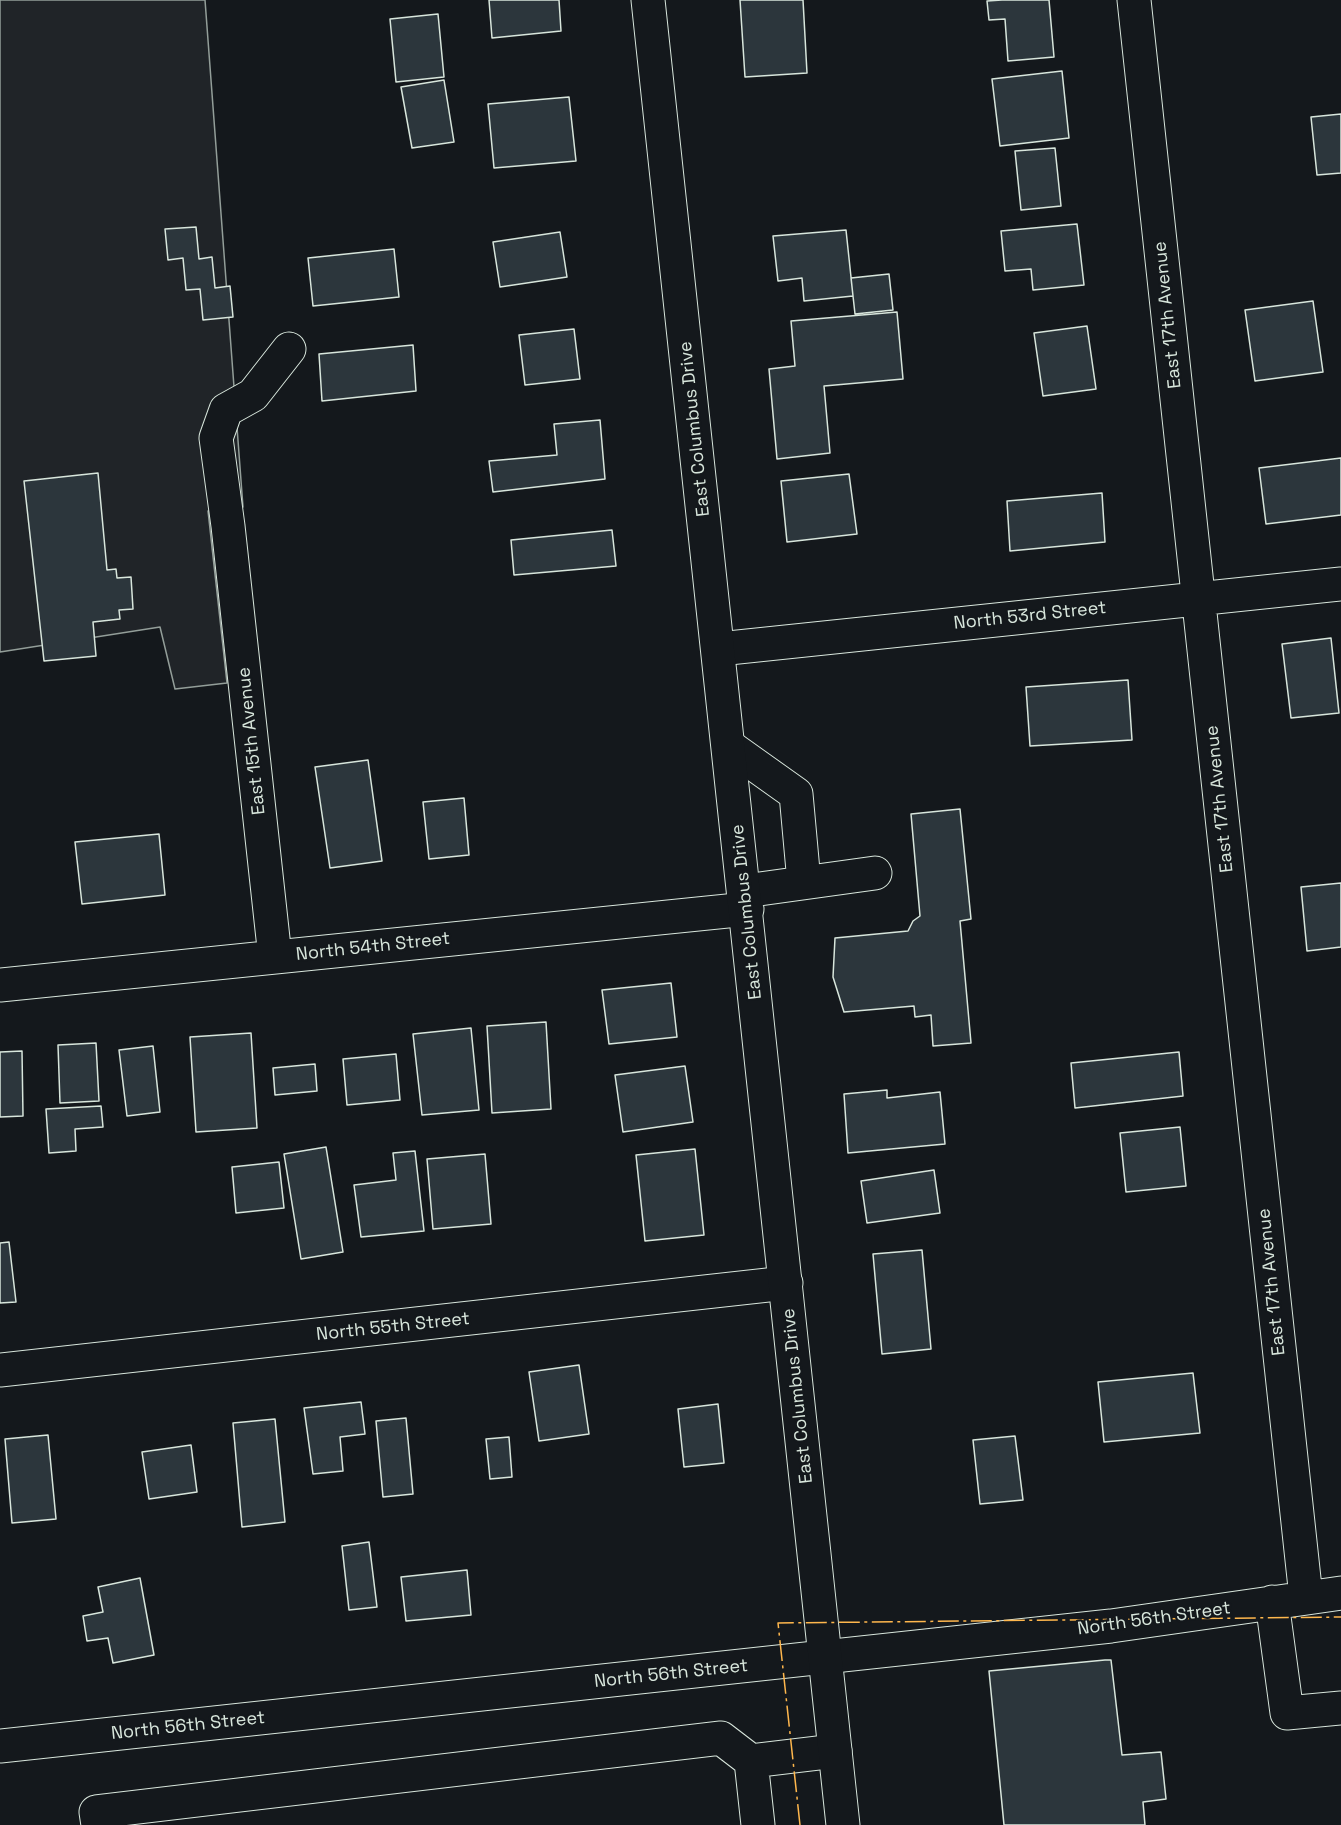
<!DOCTYPE html>
<html>
<head>
<meta charset="utf-8">
<style>
	body { margin:0 }
	canvas { display:block; background:#14181c }
</style>
</head>
<body>
<canvas width="1341" height="1825"></canvas>
<script>
const ctx = document.querySelector('canvas').getContext('2d');
ctx.lineJoin = 'round';
function fill(path, color) { ctx.fillStyle = color; ctx.fill(path, 'evenodd'); }
function strokePath(path, color, width, dash) { ctx.strokeStyle = color; ctx.lineWidth = width; ctx.lineCap = dash ? 'butt' : 'round'; ctx.setLineDash(dash || []); ctx.stroke(path); }
function drawText(font, color, halo, rows, align = 'center') {
  ctx.font = font + ' "Space Grotesk",sans-serif'; ctx.lineWidth = 4.5; ctx.setLineDash([]); ctx.textBaseline = 'middle'; ctx.strokeStyle = halo; ctx.fillStyle = color; for (const [text, x, y, turn = 0] of rows) {
    ctx.save(); ctx.translate(x, y); ctx.rotate((+turn || 0) * Math.PI / 180); ctx.textAlign = isNaN(turn) ? turn : align; if (halo) ctx.strokeText(text, 0, 0); ctx.fillText(text, 0, 0); ctx.restore();
  }
}
const green = new Path2D(`
	M0 0H205L243 507 208 511 227 683 175 689 160 627 0 652Z`);
fill(green, '#202428');
strokePath(green, '#939e99', 1.5);
const building = new Path2D(`
	M489 0H559L561 31 492 38Z
	M740 0H803L807 73 745 77Z
	M1002 0H1049L1054 57 1008 61 1005 19 989 20 987 1Z
	M438 14 444 77 396 82 390 19Z
	M1062 71 1069 138 1000 146 992 79Z
	M444 80 454 142 412 148 401 87Z
	M569 97 576 161 494 168 488 104Z
	M1341 114V173L1317 175 1311 117Z
	M1055 148 1061 206 1021 210 1015 151Z
	M1077 224 1084 285 1033 290 1031 269 1005 271 1001 231Z
	M196 227 199 259 212 257 215 288 230 286 233 317 203 320 200 289 186 290 183 258 168 260 165 229Z
	M846 230 853 296 804 301 802 278 778 281 773 236Z
	M560 232 567 277 500 287 493 242Z
	M394 249 399 297 313 306 308 258Z
	M889 274 893 310 855 314 851 278Z
	M1313 301 1323 372 1255 381 1245 310Z
	M897 312 903 379 824 386 830 453 777 459 769 369 795 366 791 321Z
	M1087 326 1096 389 1043 396 1034 333Z
	M574 329 580 379 525 385 519 335Z
	M413 345 416 391 322 401 319 354Z
	M600 420 605 479 493 492 489 461 557 455 554 424Z
	M1341 458V515L1266 524 1259 468Z
	M98 473 107 570 116 569 117 578 131 577 133 609 119 610 120 619 93 622 96 656 44 661 24 481Z
	M849 474 857 534 787 542 781 481Z
	M1102 493 1105 542 1010 551 1007 501Z
	M612 530 616 566 514 575 511 540Z
	M1331 638 1339 713 1291 718 1282 644Z
	M1128 680 1132 740 1030 746 1026 687Z
	M368 760 382 861 330 868 315 767Z
	M464 798 469 855 429 859 423 802Z
	M960 809 971 919 960 921 971 1043 933 1046 931 1015 915 1017 914 1006 844 1012 833 977 835 938 908 931 913 921 920 916 911 814Z
	M159 834 165 895 82 904 75 842Z
	M1341 883V947L1307 951 1301 887Z
	M671 983 677 1037 609 1044 602 990Z
	M546 1022 551 1109 492 1113 487 1026Z
	M471 1028 479 1110 422 1115 413 1034Z
	M251 1033 257 1128 196 1132 190 1037Z
	M96 1043 99 1101 60 1103 58 1045Z
	M153 1046 160 1112 127 1116 119 1050Z
	M22 1051 23 1116 0 1117V1052Z
	M1179 1052 1183 1096 1075 1108 1071 1063Z
	M396 1054 400 1100 347 1105 343 1059Z
	M315 1064 317 1091 275 1095 273 1068Z
	M685 1066 693 1122 623 1132 615 1075Z
	M887 1090V1098L940 1092 945 1144 848 1153 844 1094Z
	M101 1106 103 1127 75 1129 76 1151 49 1153 46 1109Z
	M1180 1127 1186 1186 1126 1192 1120 1133Z
	M326 1147 343 1252 301 1259 284 1154Z
	M695 1149 704 1235 645 1241 636 1155Z
	M415 1151 424 1231 361 1237 354 1185 396 1180 393 1153Z
	M485 1154 491 1224 433 1229 427 1159Z
	M279 1162 284 1208 236 1213 232 1167Z
	M934 1170 940 1213 867 1223 861 1181Z
	M9 1242 16 1302 0 1303V1243Z
	M922 1250 931 1349 882 1354 873 1254Z
	M579 1365 589 1434 539 1441 529 1372Z
	M1193 1373 1200 1433 1104 1442 1098 1382Z
	M361 1402 365 1434 340 1437 343 1471 313 1474 304 1408Z
	M718 1404 724 1463 684 1467 678 1409Z
	M406 1418 413 1494 383 1497 376 1421Z
	M275 1419 285 1522 242 1527 233 1423Z
	M48 1435 56 1519 12 1523 5 1439Z
	M1015 1436 1023 1500 980 1504 973 1440Z
	M509 1437 512 1477 490 1479 486 1439Z
	M191 1445 197 1492 149 1499 142 1452Z
	M369 1542 377 1607 349 1610 342 1546Z
	M467 1570 471 1615 406 1621 401 1577Z
	M140 1578 154 1655 113 1663 108 1638 87 1641 83 1616 103 1612 98 1587Z
	M1105 1660H1111L1122 1755 1161 1752 1166 1799 1143 1802 1145 1825H1004L989 1671Z`);
fill(building, '#2c363c');
strokePath(building, '#d8e6dc', 1.5);
const minor = new Path2D(`
	M1134 0 1306 1597
	M719 649 1341 584
	M730 747 796 794 804 882
	M745 891 875 873
	M275 957 228 526 216 438 226 410 253 395 289 349
	M0 985 747 909
	M0 1370 786 1283
	M1272 1602 1287 1713 1341 1708
	M0 1746 1111 1626 1341 1593
	M98 1825 96 1812 721 1738 751 1761
	M758 1825 751 1761 835 1751`);
const major = new Path2D(`
	M648 0 843 1825`);
strokePath(minor, '#d8e6dc', 35);
strokePath(major, '#d8e6dc', 35);
strokePath(minor, '#14181c', 33);
strokePath(major, '#14181c', 33);
strokePath(new Path2D(`
	M800 1825 778 1623 1341 1617`), '#ffb74d', 1.5, [21, 4.5, 3, 4.5]);
drawText('18px', '#d8e6dc', '#14181c', [
	["East 17th Avenue",1168,315,-96],
	["East Columbus Drive",695,429,-96],
	["North 53rd Street",1030,616,-6],
	["East 15th Avenue",252,741,-96],
	["East 17th Avenue",1220,799,-96],
	["East Columbus Drive",747,912,-96],
	["North 54th Street",373,947,-6],
	["East 17th Avenue",1272,1282,-96],
	["North 55th Street",393,1327,-6],
	["East Columbus Drive",798,1396,-96],
	["North 56th Street",1154,1619,-8],
	["North 56th Street",671,1674,-6],
	["North 56th Street",188,1726,-6]
]);
</script>
</body>
</html>
